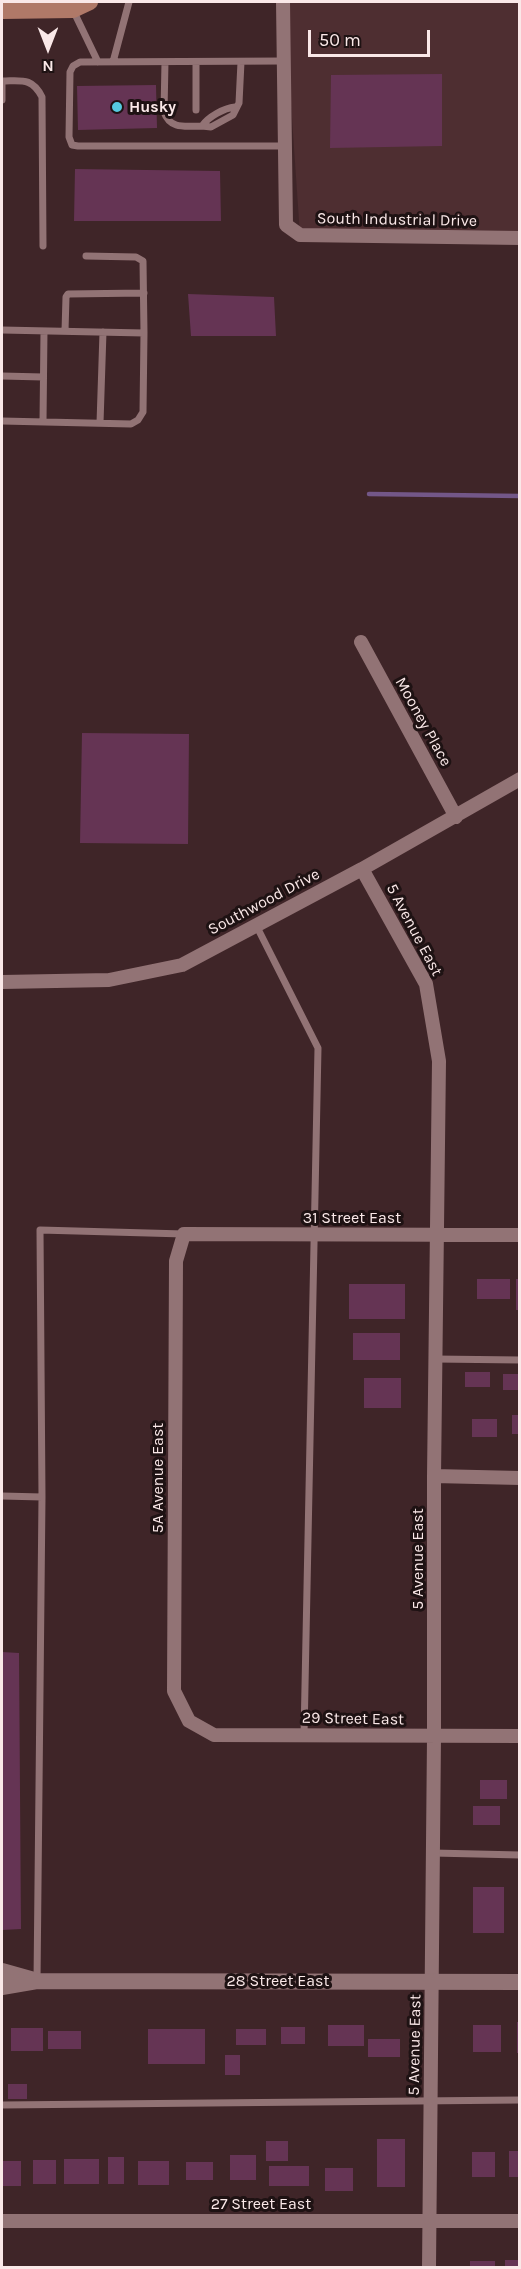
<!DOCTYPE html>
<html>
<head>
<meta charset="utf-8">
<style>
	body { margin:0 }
	#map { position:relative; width:521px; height:2269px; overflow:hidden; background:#3f2528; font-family:Karla,sans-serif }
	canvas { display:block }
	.frame { position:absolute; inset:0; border:3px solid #fae8e8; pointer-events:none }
	.north { position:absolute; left:18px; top:18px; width:60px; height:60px; -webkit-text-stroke:4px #1e1213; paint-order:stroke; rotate:180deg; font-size:16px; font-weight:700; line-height:24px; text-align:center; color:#fae8e8 }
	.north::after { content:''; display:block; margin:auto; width:21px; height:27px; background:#fae8e8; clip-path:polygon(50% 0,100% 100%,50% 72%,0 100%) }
	.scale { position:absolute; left:308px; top:30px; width:122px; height:27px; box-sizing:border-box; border:3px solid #fae8e8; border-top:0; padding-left:8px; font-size:18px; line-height:21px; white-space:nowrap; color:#fae8e8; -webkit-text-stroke:4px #1e1213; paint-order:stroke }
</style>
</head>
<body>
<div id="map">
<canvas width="521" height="2269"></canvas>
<div class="frame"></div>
<div class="north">N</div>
<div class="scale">50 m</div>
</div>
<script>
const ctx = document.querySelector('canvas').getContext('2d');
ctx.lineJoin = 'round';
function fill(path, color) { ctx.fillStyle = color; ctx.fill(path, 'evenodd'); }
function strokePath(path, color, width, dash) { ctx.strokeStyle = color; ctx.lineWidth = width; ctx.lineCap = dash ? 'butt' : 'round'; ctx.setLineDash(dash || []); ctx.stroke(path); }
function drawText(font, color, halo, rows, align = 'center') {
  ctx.font = font + ' Karla,sans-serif'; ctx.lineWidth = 6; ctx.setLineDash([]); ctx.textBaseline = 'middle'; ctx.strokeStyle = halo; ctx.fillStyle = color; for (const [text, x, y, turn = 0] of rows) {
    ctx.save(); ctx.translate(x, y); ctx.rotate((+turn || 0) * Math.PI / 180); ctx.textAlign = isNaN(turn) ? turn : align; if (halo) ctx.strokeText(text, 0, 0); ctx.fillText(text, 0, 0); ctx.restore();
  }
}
fill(new Path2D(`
	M284 2H519V238L300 235Z`), '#4e2e31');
strokePath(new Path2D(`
	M369 494 520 496`), '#735788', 4.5);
fill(new Path2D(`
	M442 74V146L330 148 331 75Z
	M156 85 157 128 78 130 77 86Z
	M75 169 220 171 221 221H74Z
	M188 294 274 297 276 336H191Z
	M82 733 189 734 188 844 80 843Z
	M477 1279H510V1299H477Z
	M516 1279H520V1310H516Z
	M349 1284H405V1319H349Z
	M353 1333H400V1360H353Z
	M465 1372H490V1387H465Z
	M503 1374H520V1390H503Z
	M364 1378H401V1408H364Z
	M512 1415H520V1434H512Z
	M472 1419H497V1437H472Z
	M2 1652 19 1653 21 1929 2 1930Z
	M480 1780H507V1799H480Z
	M473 1806H500V1825H473Z
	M473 1887H504V1933H473Z
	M517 2022H520V2053H517Z
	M328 2025H364V2046H328Z
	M473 2025H501V2052H473Z
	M281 2027H305V2044H281Z
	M11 2028H43V2051H11Z
	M148 2029H205V2064H148Z
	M236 2029H266V2045H236Z
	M48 2031H81V2049H48Z
	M368 2039H400V2057H368Z
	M225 2055H240V2075H225Z
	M8 2084H27V2099H8Z
	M377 2139H405V2187H377Z
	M266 2141H288V2161H266Z
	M509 2151H520V2177H509Z
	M472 2152H495V2177H472Z
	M230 2155H256V2180H230Z
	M108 2157H124V2184H108Z
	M64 2159H99V2184H64Z
	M33 2160H56V2184H33Z
	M2 2161H21V2186H2Z
	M138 2161H169V2185H138Z
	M186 2162H213V2180H186Z
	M269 2166H309V2186H269Z
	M325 2168H353V2191H325Z
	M505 2260H520V2268H505Z
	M470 2261H495V2268H470Z`), '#653454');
strokePath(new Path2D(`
	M73 10 98 62
	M284 61 80 62 73 66 70 72 69 137 72 145 78 146H285
	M113 62 129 2
	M165 62 164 112C170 130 186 126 202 126
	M196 62V110
	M2 81C21 81 32 77 42 97L43 246
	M2 100V81
	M235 107C224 108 208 117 202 126L211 127 233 115 239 103 241 62
	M86 256 136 257 143 261 144 333
	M2 330 144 333 143 412 138 420 131 424 2 421
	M65 331 66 297 68 294 144 293
	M2 376 43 377
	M43 422 44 331
	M100 423 103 332
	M256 925 318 1048 304 1735
	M435 1359 520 1360
	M2 1496 42 1497
	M433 1853 520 1855
	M37 1981 42 1497 40 1230 184 1234
	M2 2105 520 2100`), '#927375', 7);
strokePath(new Path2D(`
	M283 2 286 225 300 235 520 238
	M361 642 456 817
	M362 869 426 984 439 1061 434 1476V1737L429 2268
	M2 982 109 980 182 965 362 869 520 779
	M520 1235 184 1234 176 1261 174 1691 189 1721 214 1735 520 1736
	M434 1476 520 1478
	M2 2221H520`), '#927375', 14);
strokePath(new Path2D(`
	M2 1971 34 1980
	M2 1987 37 1981 520 1982`), '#927375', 16);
strokePath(new Path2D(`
	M2 11 73 10 90 2`), '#b07968', 16);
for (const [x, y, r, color] of [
	[117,107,6,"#55cae0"]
]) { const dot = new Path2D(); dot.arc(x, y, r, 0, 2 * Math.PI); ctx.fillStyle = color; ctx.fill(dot); strokePath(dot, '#1e1213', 2); }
drawText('bold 16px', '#fae8e8', '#1e1213', [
	["Husky",129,107]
], 'left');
drawText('16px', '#fae8e8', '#1e1213', [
	["South Industrial Drive",397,220,1],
	["Mooney Place",423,722,61],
	["Southwood Drive",264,902,-28],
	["5 Avenue East",414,930,62],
	["31 Street East",352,1218],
	["5A Avenue East",158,1478,-90],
	["5 Avenue East",418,1559,-90],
	["29 Street East",353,1719,1],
	["28 Street East",278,1981],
	["5 Avenue East",415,2045,-89],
	["27 Street East",261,2204]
]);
</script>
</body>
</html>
